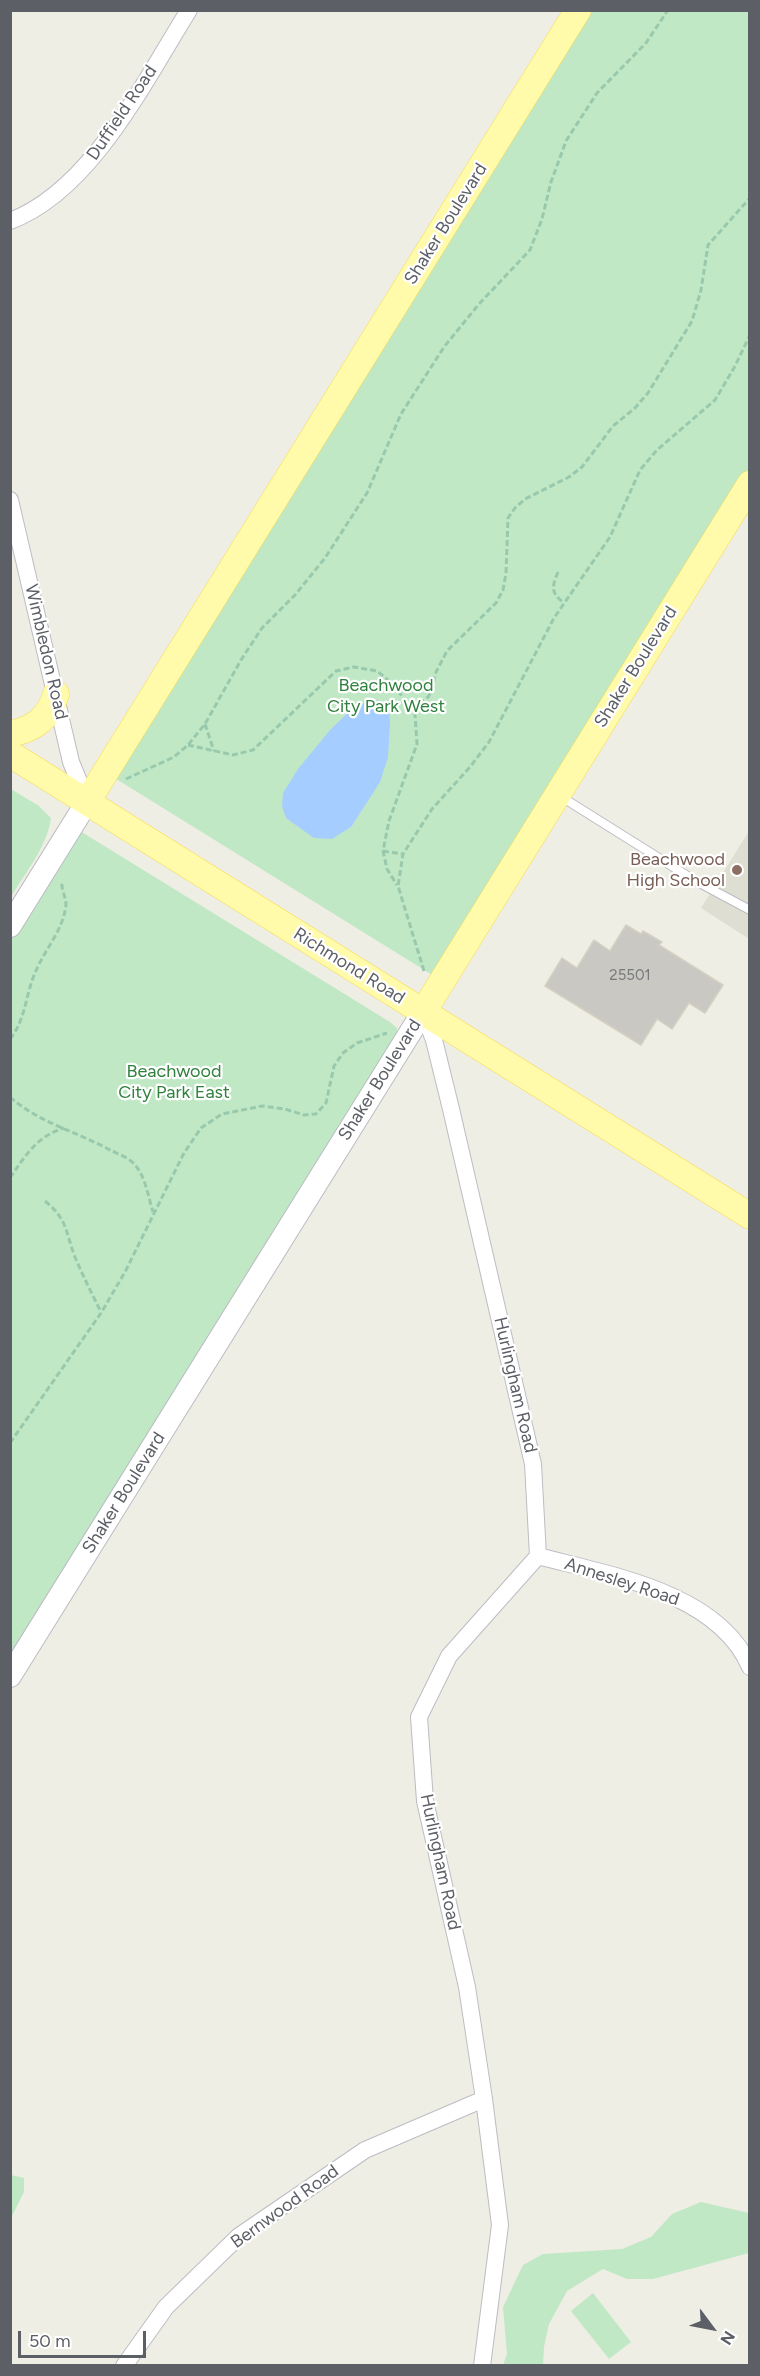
<!DOCTYPE html>
<html>
<head>
<meta charset="utf-8">
<style>
	body { margin:0 }
	#map { position:relative; width:760px; height:2376px; overflow:hidden; background:#efeee4; font-family:Figtree,sans-serif }
	canvas { display:block }
	.frame { position:absolute; inset:0; border:12px solid #5c5f66; pointer-events:none }
	.north { position:absolute; left:682px; top:2298px; width:60px; height:60px; -webkit-text-stroke:4px #fff; paint-order:stroke; rotate:122deg; font-size:16px; font-weight:700; line-height:24px; text-align:center; color:#5c5f66 }
	.north::after { content:''; display:block; margin:auto; width:21px; height:27px; background:#5c5f66; clip-path:polygon(50% 0,100% 100%,50% 72%,0 100%) }
	.scale { position:absolute; left:18px; top:2331px; width:128px; height:27px; box-sizing:border-box; border:3px solid #5c5f66; border-top:0; padding-left:8px; font-size:18px; line-height:21px; white-space:nowrap; color:#5c5f66; -webkit-text-stroke:4px #fff; paint-order:stroke }
</style>
</head>
<body>
<div id="map">
<canvas width="760" height="2376"></canvas>
<div class="frame"></div>
<div class="north">N</div>
<div class="scale">50 m</div>
</div>
<script>
const ctx = document.querySelector('canvas').getContext('2d');
ctx.lineJoin = 'round';
function fill(path, color) { ctx.fillStyle = color; ctx.fill(path, 'evenodd'); }
function strokePath(path, color, width, dash) { ctx.strokeStyle = color; ctx.lineWidth = width; ctx.lineCap = dash ? 'butt' : 'round'; ctx.setLineDash(dash || []); ctx.stroke(path); }
function drawText(font, color, halo, rows, align = 'center') {
  ctx.font = font + ' Figtree,sans-serif'; ctx.lineWidth = 4.5; ctx.setLineDash([]); ctx.textBaseline = 'middle'; ctx.strokeStyle = halo; ctx.fillStyle = color; for (const [text, x, y, turn = 0] of rows) {
    ctx.save(); ctx.translate(x, y); ctx.rotate((+turn || 0) * Math.PI / 180); ctx.textAlign = isNaN(turn) ? turn : align; if (halo) ctx.strokeText(text, 0, 0); ctx.fillText(text, 0, 0); ctx.restore();
  }
}
fill(new Path2D(`
	M749 831V939L701 908Z`), '#dfded3');
fill(new Path2D(`
	M578 11H749V484L442 981 113 777Z
	M11 789 39 806 51 818C47 847 25 873 11 897Z
	M80 831 390 1022 397 1028V1033L11 1657V937L73 837Z
	M11 2175 24 2178V2192L11 2218Z
	M701 2202 749 2213V2253L653 2279H627L603 2269 567 2291 549 2324 544 2347 543 2365H503L507 2354 503 2307 523 2265 543 2254 622 2249 651 2237 672 2214Z
	M593 2293 631 2342 609 2359 571 2311Z`), '#c0e8c5');
fill(new Path2D(`
	M371 699 383 702 389 710 390 722 388 757 380 782 351 827 332 839 314 838 286 818 282 807 283 793 298 769 330 730 352 709Z`), '#a5cdff');
const building = new Path2D(`
	M626 925 641 934 643 931 662 942 659 945 723 985 705 1013 689 1003 672 1029 657 1019 641 1045 545 986 562 958 577 968 594 940 610 951Z`);
fill(building, '#cac8c2');
strokePath(building, '#d4d1c2', 1.5);
const service = new Path2D(`
	M560 796 694 880 750 910`);
const minor = new Path2D(`
	M10 221C91 191 145 80 189 10
	M10 500 71 762 87 801
	M423 1012 434 1040 451 1109 533 1464 538 1556 449 1656 419 1717 425 1801 467 1987 484 2099 500 2225 482 2366
	M538 1556C609 1575 718 1592 750 1667
	M124 2366 166 2307 239 2236 365 2150 484 2099`);
const secondary = new Path2D(`
	M10 926 87 802
	M10 1676 423 1012`);
const primary = new Path2D(`
	M10 734C35 729 49 718 56 694
	M10 754 750 1216
	M87 802 578 10
	M423 1012 750 484`);
strokePath(service, '#bcbdc4', 10);
strokePath(minor, '#bcbdc4', 18);
strokePath(secondary, '#babcc3', 24);
strokePath(primary, '#f6dc56', 27);
strokePath(new Path2D(`
	M558 572C552 587 550 592 564 603
	M412 709 428 697 432 691 435 674 447 651 496 603 503 590 506 573 508 518 515 508 525 499 569 477 582 467 613 426 635 408 648 393 692 321 701 290 708 245 750 198
	M205 724 214 751
	M188 745 233 755 253 750 336 671 354 667 377 671 393 684 415 714 417 744 389 821 383 851 387 869 397 885
	M126 779 174 757 188 745 205 724 241 660 262 628 295 595 325 558 367 493 401 414 444 347 479 304 530 250 542 219 551 182 566 141 597 93 646 43 668 10
	M383 851 402 854
	M424 971 398 886 403 854 432 809 470 767 489 742 554 618 610 537 640 470 657 450 715 400 734 368 750 335
	M10 1039C26 1019 25 996 35 973 44 950 64 930 66 904 66 897 61 890 62 882
	M10 1097C39 1123 78 1132 112 1151 118 1154 127 1157 132 1162 145 1173 148 1196 153 1212
	M10 1178C25 1156 37 1136 64 1128
	M45 1201C68 1220 65 1231 75 1257 83 1276 92 1294 101 1312
	M10 1443 101 1313 125 1272 184 1153 201 1128 222 1114 262 1106 285 1109 304 1115 316 1114 326 1103 334 1066 343 1053 357 1043 387 1033`), '#99c9ad', 3, [6, 3]);
strokePath(service, '#fff', 8);
strokePath(minor, '#fff', 16);
strokePath(secondary, '#fff', 22);
strokePath(primary, '#fffbaa', 26);
for (const [x, y, r, color] of [
	[737,870,6,"#8d6e63"]
]) { const dot = new Path2D(); dot.arc(x, y, r, 0, 2 * Math.PI); ctx.fillStyle = color; ctx.fill(dot); strokePath(dot, '#fff', 2); }
drawText('15px', '#78797d', null, [
	["25501",630,976]
]);
drawText('18px', '#5c5f66', '#fff', [
	["Duffield Road",122,113,-56],
	["Shaker Boulevard",446,224,-58],
	["Wimbledon Road",46,652,77],
	["Shaker Boulevard",636,667,-58],
	["Richmond Road",349,966,32],
	["Shaker Boulevard",380,1080,-58],
	["Hurlingham Road",515,1385,77],
	["Shaker Boulevard",124,1493,-58],
	["Annesley Road",622,1582,18],
	["Hurlingham Road",440,1862,78],
	["Bernwood Road",285,2207,-36]
]);
drawText('18px', '#30813d', '#fff', [
	["Beachwood",386,686],
	["City Park West",386,707],
	["Beachwood",174,1072],
	["City Park East",174,1093]
]);
drawText('18px', '#785e54', '#fff', [
	["Beachwood",725,860],
	["High School",725,881]
], 'right');
</script>
</body>
</html>
